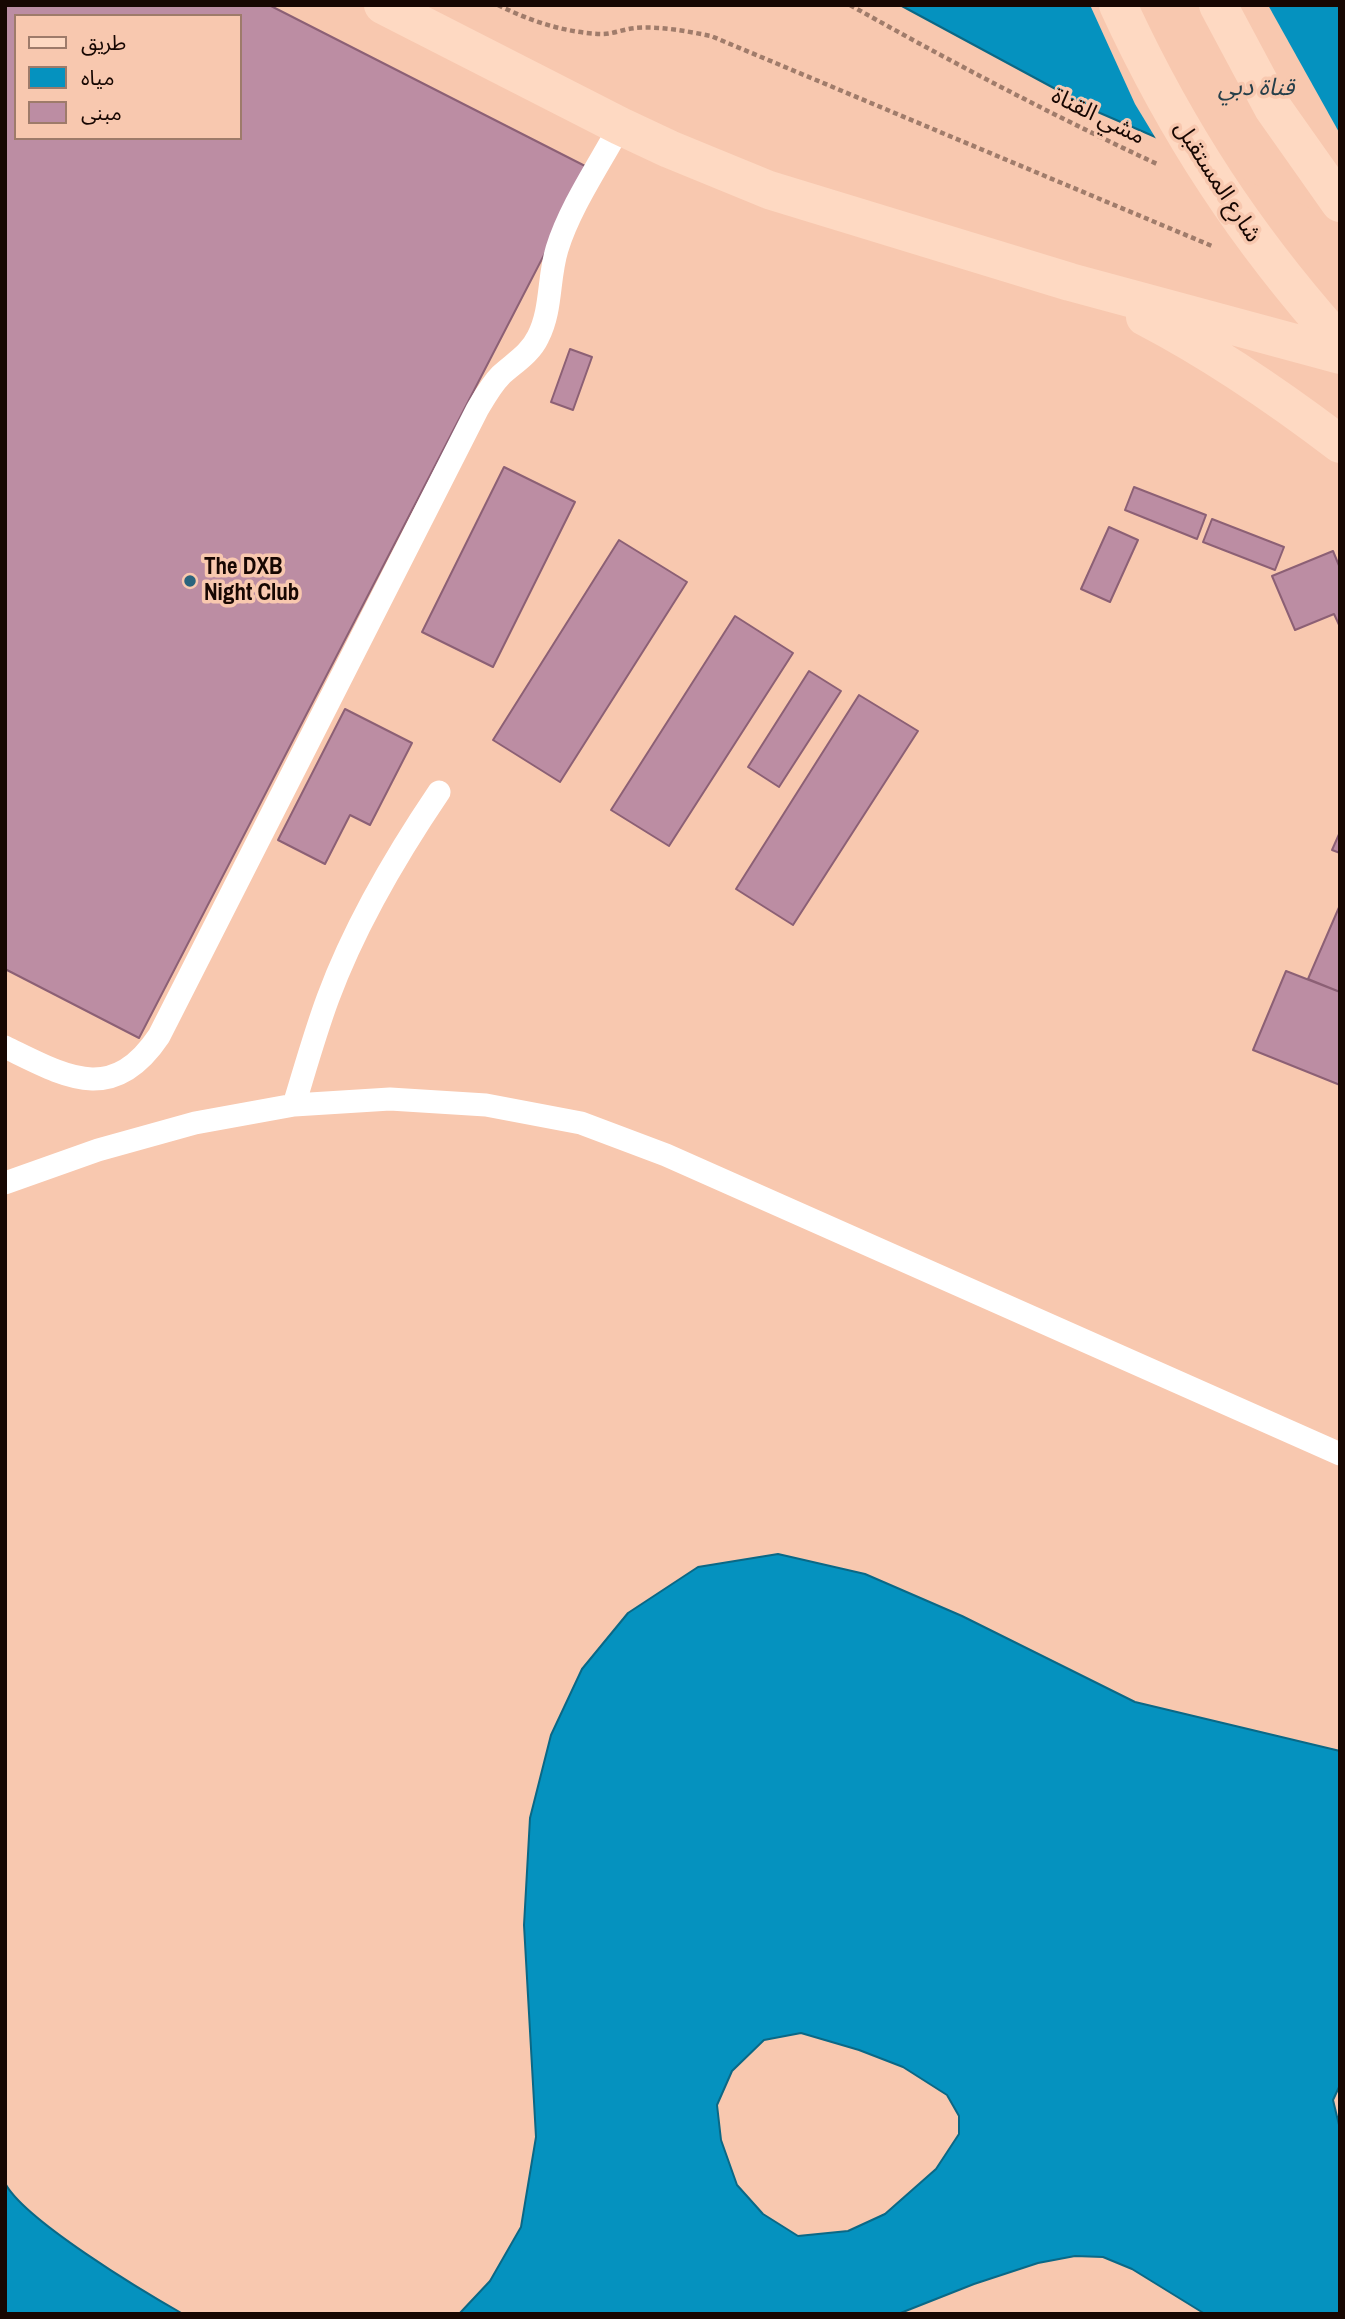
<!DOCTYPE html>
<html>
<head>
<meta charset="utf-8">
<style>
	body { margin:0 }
	#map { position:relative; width:1345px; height:2319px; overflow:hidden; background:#f8c8af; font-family:"Archivo Narrow","Noto Sans Arabic",sans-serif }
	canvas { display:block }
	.frame { position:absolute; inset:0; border:7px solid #170702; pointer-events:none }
	.legend { position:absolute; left:14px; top:14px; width:228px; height:126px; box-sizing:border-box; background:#f8c8af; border:2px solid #9e7b6a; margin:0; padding:9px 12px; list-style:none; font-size:21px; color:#170702 }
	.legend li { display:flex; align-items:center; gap:14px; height:35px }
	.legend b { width:35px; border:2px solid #9e7b6a }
</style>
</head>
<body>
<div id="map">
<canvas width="1345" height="2319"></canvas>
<div class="frame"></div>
<ul class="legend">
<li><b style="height:9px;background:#fed9c2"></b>طريق</li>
<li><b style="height:19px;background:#0592bf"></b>مياه</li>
<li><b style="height:19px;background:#bc8da3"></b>مبنى</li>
</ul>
</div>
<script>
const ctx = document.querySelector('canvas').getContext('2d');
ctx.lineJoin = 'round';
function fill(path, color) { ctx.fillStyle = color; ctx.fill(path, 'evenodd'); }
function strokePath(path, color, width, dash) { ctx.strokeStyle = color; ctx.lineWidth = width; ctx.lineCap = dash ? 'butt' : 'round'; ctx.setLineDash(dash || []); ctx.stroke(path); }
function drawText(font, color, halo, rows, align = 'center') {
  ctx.font = font + ' "Archivo Narrow","Noto Sans Arabic",sans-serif'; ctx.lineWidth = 7; ctx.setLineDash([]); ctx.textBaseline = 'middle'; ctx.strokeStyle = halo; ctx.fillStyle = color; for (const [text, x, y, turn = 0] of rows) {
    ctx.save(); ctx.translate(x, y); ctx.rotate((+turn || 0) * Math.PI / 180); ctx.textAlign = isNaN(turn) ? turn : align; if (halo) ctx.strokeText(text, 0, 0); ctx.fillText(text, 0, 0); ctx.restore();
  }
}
const water = new Path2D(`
	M900 5H1340V217L1100 113Z
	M778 1554 865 1574 962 1616 1135 1702 1340 1751V2085L1333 2100 1340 2129V2314H1205L1132 2269 1103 2257 1075 2256 1038 2263 974 2284 898 2314H459L490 2281 521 2227 536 2137 524 1925 530 1818 551 1735 582 1669 628 1613 698 1567ZM801 2033 859 2050 903 2067 947 2095 959 2116V2134L936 2169 885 2214 848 2231 798 2236 763 2214 737 2185 721 2140 717 2105 732 2071 764 2040Z
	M5 2183C24 2220 144 2292 183 2314H5Z`);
fill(water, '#0592bf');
strokePath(water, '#0a6886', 2);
fill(new Path2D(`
	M1090 5H1268L1340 134V221L1158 142 1135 104Z`), '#f8c8af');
const building = new Path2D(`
	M5 5H269L589 168 139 1038 5 969ZM16 16H240V138H16Z
	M570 349 592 357 573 410 551 402Z
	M504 467 575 502 493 667 422 632Z
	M1134 487 1206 515 1197 539 1125 510Z
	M1212 519 1284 547 1275 570 1203 542Z
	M1109 527 1138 540 1110 602 1081 589Z
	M619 540 687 582 560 782 493 740Z
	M1333 551 1340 568V627L1334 614 1295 630 1272 576Z
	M735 616 793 653 669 846 611 810Z
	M809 671 841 691 779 787 748 767Z
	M859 695 918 731 793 925 736 889Z
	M345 709 412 743 370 825 350 815 325 864 278 840Z
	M1340 832V853L1332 850Z
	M1340 905V992L1308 979Z
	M1286 971 1340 992V1085L1253 1050Z`);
fill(building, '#bc8da3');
strokePath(building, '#8c6075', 2);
strokePath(new Path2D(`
	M498 5C530 21 566 33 602 34 613 34 624 29 635 28 660 26 686 31 711 36L1212 246
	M850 5C951 62 1052 115 1157 164`), '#a07c6b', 4.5, [5, 3.5]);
strokePath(new Path2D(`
	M5 1047C65 1076 112 1106 159 1036L477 410C484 398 491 385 501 375 514 363 530 354 538 337 552 310 548 278 557 249 570 207 599 165 620 126
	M294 1105C305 1069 315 1033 328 998 355 925 395 857 439 792
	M5 1183 98 1150 195 1123 294 1105 390 1099 486 1105 581 1123 666 1155 1340 1454`), '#fff', 23);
strokePath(new Path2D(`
	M383 5 620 126 669 149 769 190 1070 282 1340 355
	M1118 5C1177 133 1246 238 1340 343
	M1218 5 1273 108 1340 203
	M1145 317C1214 353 1277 396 1340 444`), '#fed9c2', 38);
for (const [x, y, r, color] of [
	[190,581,7,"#2a647d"]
]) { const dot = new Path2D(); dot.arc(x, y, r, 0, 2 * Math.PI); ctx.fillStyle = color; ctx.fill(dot); strokePath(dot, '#f8c8af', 2.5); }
drawText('23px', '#170702', '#f8c8af', [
	["مشي القناة",1098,117,26],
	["شارع المستقبل",1217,182,57]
]);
drawText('bold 23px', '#170702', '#f8c8af', [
	["The DXB",204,568],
	["Night Club",204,594]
], 'left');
drawText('italic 24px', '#263f4a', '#f8c8af', [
	["قناة دبي",1256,89]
]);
</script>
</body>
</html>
